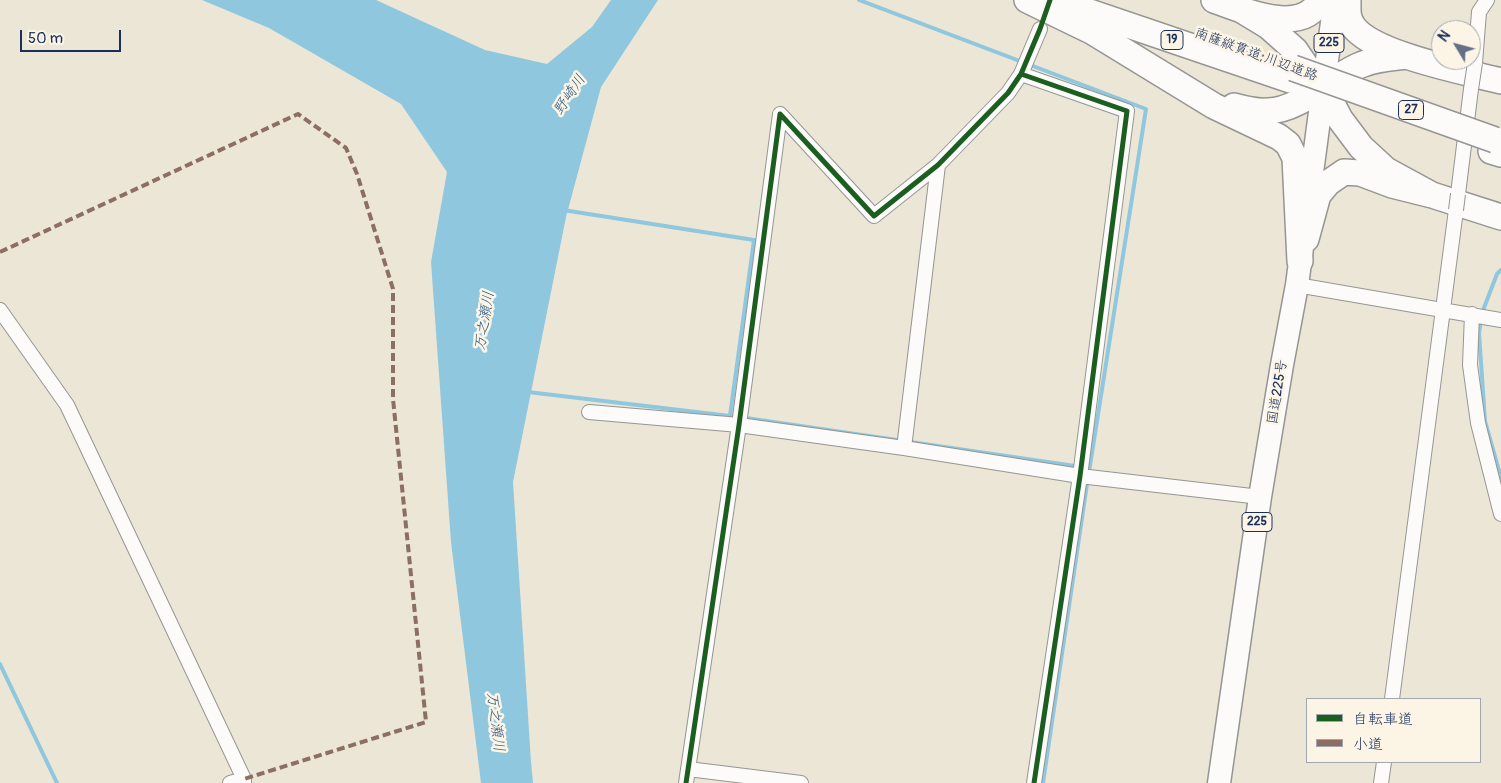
<!DOCTYPE html>
<html>
<head>
<meta charset="utf-8">
<style>
	body { margin:0 }
	#map { position:relative; width:1501px; height:783px; overflow:hidden; background:#ece6d6; font-family:Pangolin,"Klee One",sans-serif }
	canvas { display:block }
	.legend { position:absolute; left:1306px; top:698px; width:175px; height:65px; box-sizing:border-box; background:#fcf5e5; border:1px solid #a2a6af; margin:0; padding:6px 9px; list-style:none; font-size:15px; color:#1b2f5e }
	.legend li { display:flex; align-items:center; gap:10px; height:25px }
	.legend b { width:25px; border:1px solid #a2a6af }
	.north { position:absolute; left:1431px; top:20px; width:50px; height:50px; box-sizing:border-box; background:#fcf5e5; border:1px solid #a2a6af; border-radius:50%; rotate:307deg; font-size:14px; font-weight:700; line-height:20px; text-align:center; color:#1b2f5e }
	.north::after { content:''; display:block; margin:auto; width:18px; height:22px; background:#646f88; clip-path:polygon(50% 0,100% 100%,50% 72%,0 100%) }
	.scale { position:absolute; left:20px; top:30px; width:101px; height:22px; box-sizing:border-box; border:2px solid #1b2f5e; border-top:0; padding-left:6px; font-size:15px; line-height:18px; white-space:nowrap; color:#1b2f5e; -webkit-text-stroke:4px #fcf5e5; paint-order:stroke }
</style>
</head>
<body>
<div id="map">
<canvas width="1501" height="783"></canvas>
<ul class="legend">
<li><b style="height:6px;background:#1b5e20"></b>自転車道</li>
<li><b style="height:6px;background:#8d6e63"></b>小道</li>
</ul>
<div class="north">N</div>
<div class="scale">50 m</div>
</div>
<script>
const ctx = document.querySelector('canvas').getContext('2d');
ctx.lineJoin = 'round';
function fill(path, color) { ctx.fillStyle = color; ctx.fill(path, 'evenodd'); }
function strokePath(path, color, width, dash) { ctx.strokeStyle = color; ctx.lineWidth = width; ctx.lineCap = dash ? 'butt' : 'round'; ctx.setLineDash(dash || []); ctx.stroke(path); }
function drawText(font, color, halo, rows, align = 'center') {
  ctx.font = font + ' Pangolin,"Klee One",sans-serif'; ctx.lineWidth = 5; ctx.setLineDash([]); ctx.textBaseline = 'middle'; ctx.strokeStyle = halo; ctx.fillStyle = color; for (const [text, x, y, turn = 0] of rows) {
    ctx.save(); ctx.translate(x, y); ctx.rotate((+turn || 0) * Math.PI / 180); ctx.textAlign = isNaN(turn) ? turn : align; if (halo) ctx.strokeText(text, 0, 0); ctx.fillText(text, 0, 0); ctx.restore();
  }
}
fill(new Path2D(`
	M202 0H376L485 50 547 64 592 27 611 0H658L601 87 566 217 513 482 531 762 533 783H481L451 542 431 262 447 172 401 104 269 28Z`), '#8ec7de');
strokePath(new Path2D(`
	M859 0 1146 109 1089 472
	M563 210 754 240 730 416 736 417
	M1482 313 1497 274 1501 270
	M1481 320 1479 333 1485 421 1501 478
	M528 392 730 416
	M746 418 1075 466
	M0 664 57 783
	M1043 783 1087 484`), '#8ec7de', 4);
const minor = new Path2D(`
	M1475 63 1479 12 1487 0
	M1021 74 1127 111 1080 476 1034 783
	M1458 194 1471 89
	M1297 285 1501 320
	M0 310 67 405 244 779V783
	M1472 314 1470 365 1478 423 1501 514
	M589 412 739 425 904 448 1080 476 1260 497
	M904 448 938 165
	M1392 699 1456 210
	M688 769 801 783
	M230 783 244 779
	M686 783 739 425 780 114 874 216 938 165 1008 93 1021 74 1040 29
	M1381 783 1384 762`);
const trunk = new Path2D(`
	M1219 783 1260 497 1282 365 1297 285 1335 0`);
const motorway = new Path2D(`
	M1027 0 1093 32 1214 106 1279 137 1288 144 1295 158 1300 261
	M1214 0C1241 10 1303 37 1320 0
	M1348 0C1348 10 1347 18 1353 26 1372 54 1466 72 1501 81
	M1063 3 1290 80
	M1240 9 1268 26 1295 50 1310 72 1323 86 1340 119 1361 147 1386 170 1432 195
	M1234 106C1245 109 1256 112 1268 111 1300 110 1329 79 1358 66 1373 59 1390 58 1407 56
	M1491 151 1501 154
	M1306 239 1318 195 1328 183 1344 172 1360 173 1392 185 1432 195 1501 217`);
strokePath(minor, '#959594', 16);
strokePath(trunk, '#959594', 25);
strokePath(motorway, '#959594', 28);
strokePath(minor, '#fcfbf9', 14);
strokePath(trunk, '#fcfbf9', 22);
strokePath(motorway, '#fcfbf9', 25);
const minorBridge = new Path2D(`
	M1471 89 1475 63
	M1456 210 1458 194`);
const motorwayBridge = new Path2D(`
	M1293 68 1495 140`);
strokePath(minorBridge, '#959594', 16, []);
strokePath(motorwayBridge, '#959594', 28, []);
strokePath(minorBridge, '#fcfbf9', 14);
strokePath(motorwayBridge, '#fcfbf9', 25);
strokePath(new Path2D(`
	M0 252 298 114 346 148 357 174 393 289V399L426 722 244 779`), '#8d6e63', 4, [8, 4]);
strokePath(new Path2D(`
	M1021 74 1127 111 1080 476 1034 783
	M686 783 739 425 780 114 874 216 938 165 1008 93 1021 74 1040 29 1050 0`), '#1b5e20', 5);
for (const [x, y, w] of [
	[1172,40,22],
	[1329,43,30],
	[1411,110,25],
	[1257,522,30]
]) { const box = new Path2D(); box.roundRect(x - w / 2, y - 9.5, w, 19, 4); ctx.fillStyle = '#fcf5e5'; ctx.fill(box); strokePath(box, '#1b2f5e', 1); }
drawText('bold 12px', '#1b2f5e', null, [
	["19",1172,40],
	["225",1329,43],
	["27",1411,110],
	["225",1257,522]
]);
drawText('14px', '#1b2f5e', '#fcf5e5', [
	["南薩縦貫道;川辺道路",1256,55,20],
	["国道225号",1278,392,-81]
]);
drawText('italic 15px', '#315986', '#fcf5e5', [
	["野崎川",570,95,-56],
	["万之瀬川",485,321,-81],
	["万之瀬川",495,722,83]
]);
</script>
</body>
</html>
